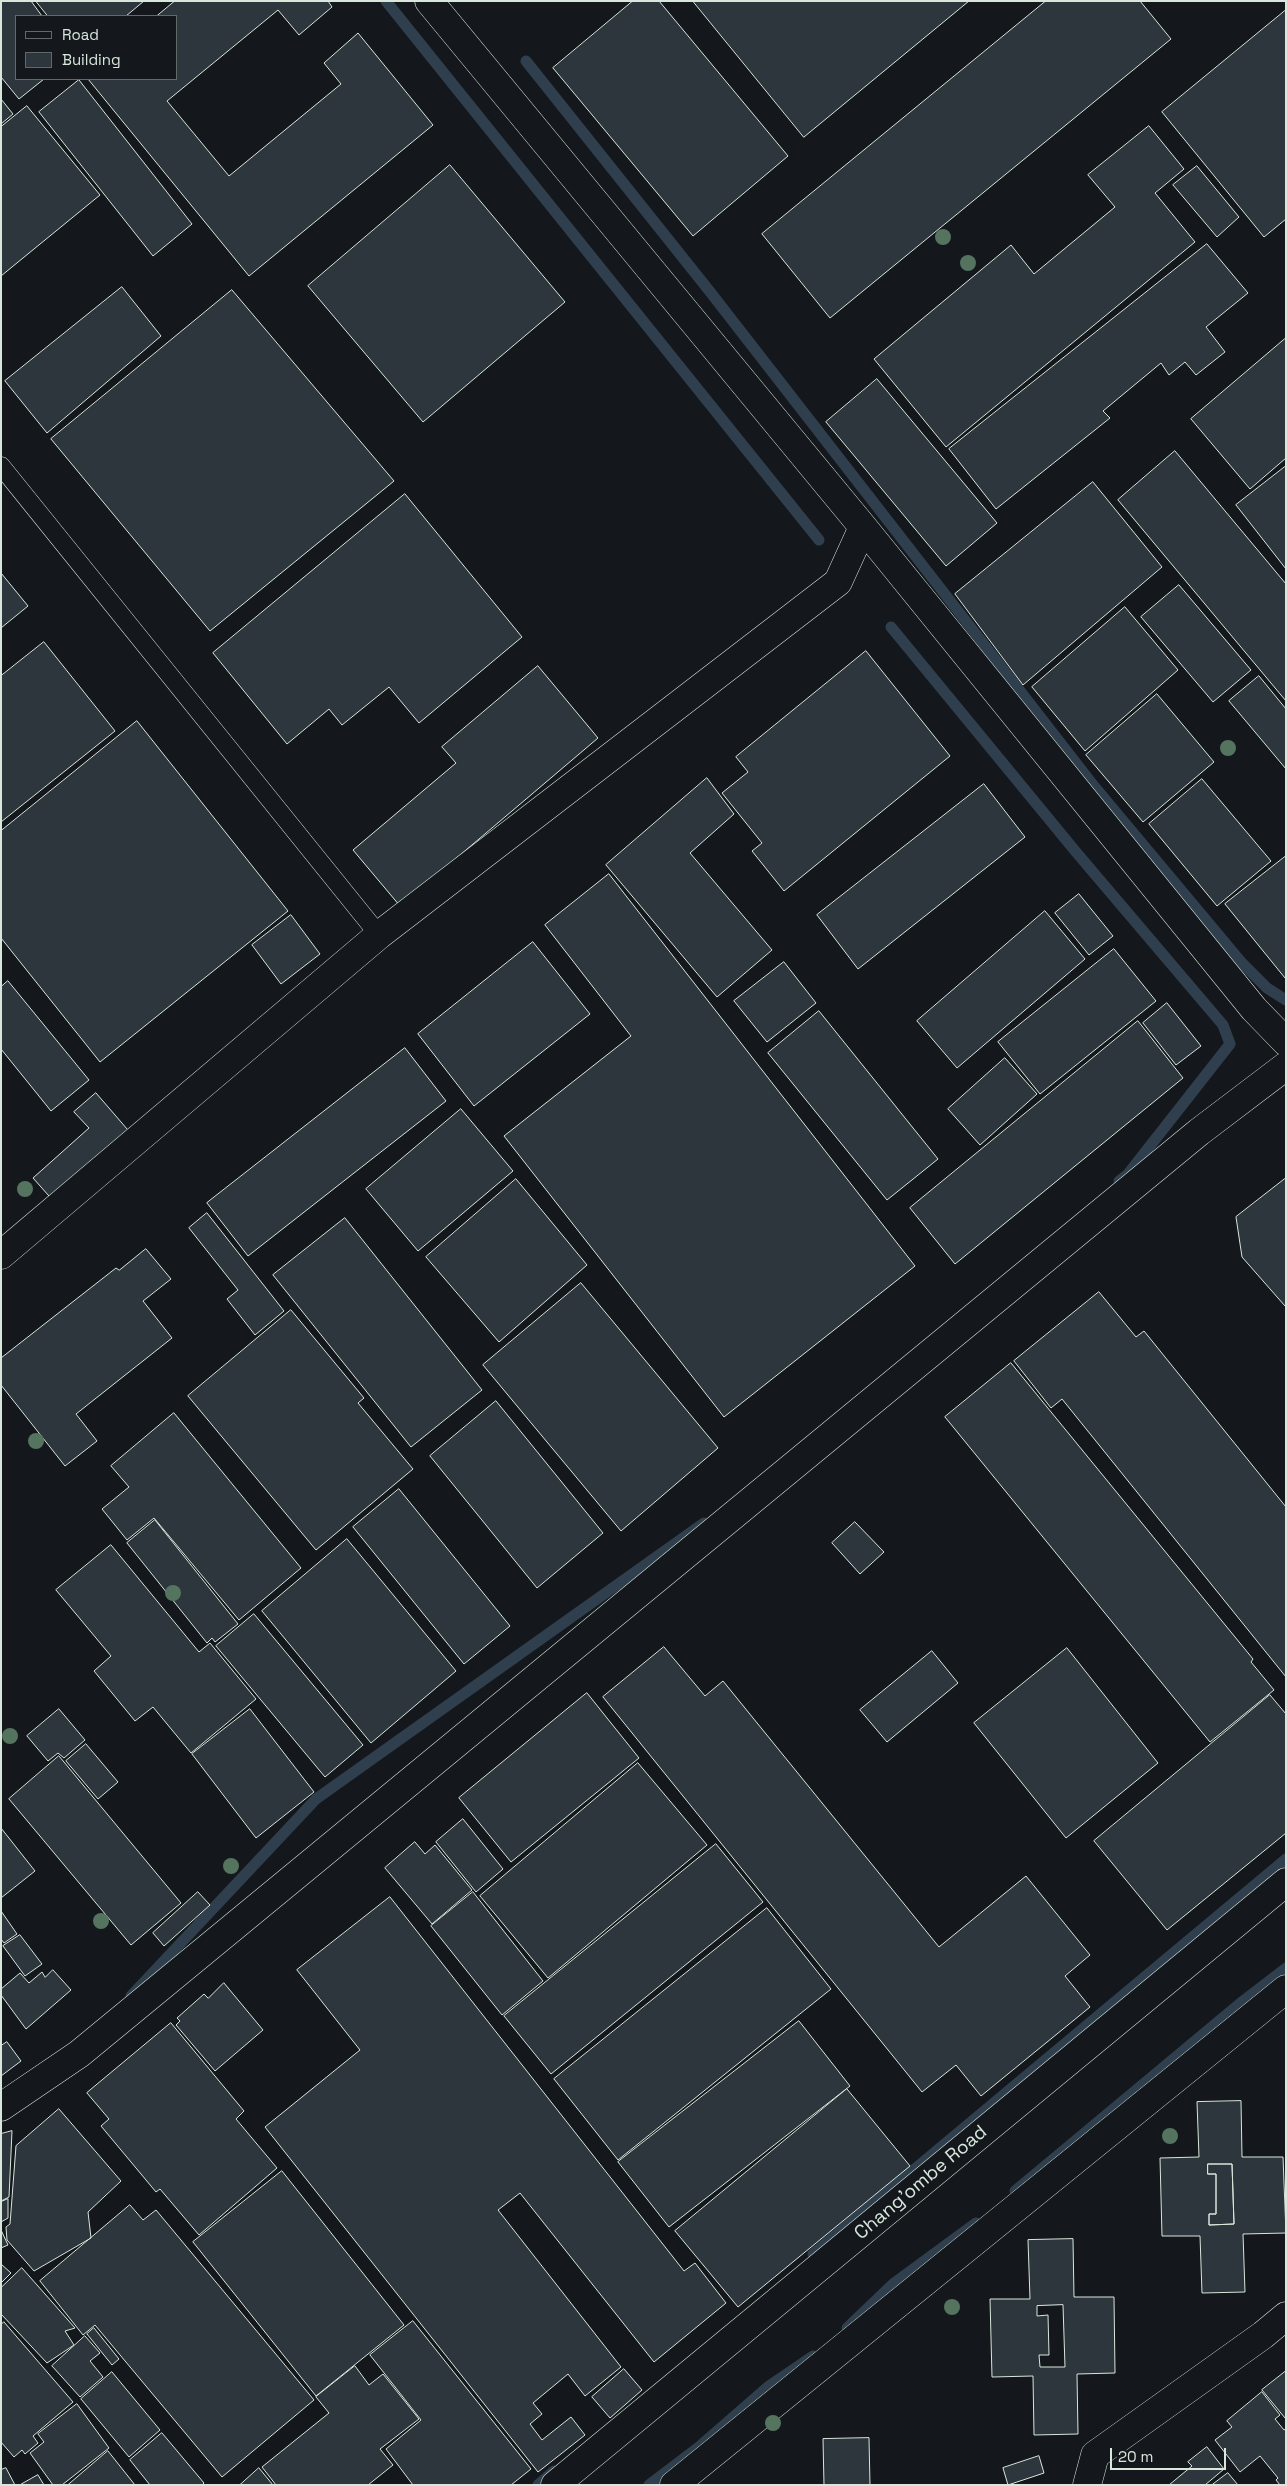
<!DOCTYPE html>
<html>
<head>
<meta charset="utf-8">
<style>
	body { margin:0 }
	#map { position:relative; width:1287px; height:2486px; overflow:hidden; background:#14181c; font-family:"Space Grotesk",sans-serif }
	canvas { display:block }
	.frame { position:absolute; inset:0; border:2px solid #d8e6dc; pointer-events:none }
	.legend { position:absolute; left:15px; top:15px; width:162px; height:65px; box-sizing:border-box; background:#14181c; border:1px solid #626a69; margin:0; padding:6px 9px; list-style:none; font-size:15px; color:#d8e6dc }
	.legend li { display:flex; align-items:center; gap:10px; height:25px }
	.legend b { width:25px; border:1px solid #626a69 }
	.scale { position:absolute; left:1110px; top:2448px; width:116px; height:22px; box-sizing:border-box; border:2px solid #d8e6dc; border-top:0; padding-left:6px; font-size:15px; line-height:18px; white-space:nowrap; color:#d8e6dc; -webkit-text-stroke:4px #14181c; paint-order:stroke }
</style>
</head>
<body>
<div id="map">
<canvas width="1287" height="2486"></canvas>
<div class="frame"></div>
<ul class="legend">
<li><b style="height:6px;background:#14181c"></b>Road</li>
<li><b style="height:14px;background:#2c363c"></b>Building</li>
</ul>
<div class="scale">20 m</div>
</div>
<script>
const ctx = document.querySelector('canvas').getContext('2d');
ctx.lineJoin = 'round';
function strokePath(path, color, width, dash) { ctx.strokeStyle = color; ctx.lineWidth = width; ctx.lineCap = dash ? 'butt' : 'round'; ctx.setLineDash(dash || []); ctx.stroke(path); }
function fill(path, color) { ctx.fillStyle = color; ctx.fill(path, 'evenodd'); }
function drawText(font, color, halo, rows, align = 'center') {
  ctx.font = font + ' "Space Grotesk",sans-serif'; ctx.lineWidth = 4; ctx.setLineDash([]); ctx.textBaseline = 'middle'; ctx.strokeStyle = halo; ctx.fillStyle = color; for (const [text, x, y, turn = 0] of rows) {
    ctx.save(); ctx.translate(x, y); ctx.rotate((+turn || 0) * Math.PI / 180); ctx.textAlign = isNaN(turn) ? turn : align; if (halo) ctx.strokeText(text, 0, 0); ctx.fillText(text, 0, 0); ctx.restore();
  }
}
strokePath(new Path2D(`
	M386 1 819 540
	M526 61 711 293 1094 786 1242 963 1267 988 1286 1000
	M891 627 1076 852 1223 1025 1230 1044 1128 1174 1119 1181
	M131 1996 316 1799 704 1523
	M1015 2191 1243 2001 1286 1968
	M813 2254 1286 1859
	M847 2328 893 2284 976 2223
	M538 2485 554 2471
	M649 2485 699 2447 769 2386 813 2356`), '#2f3f4d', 11);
const building = new Path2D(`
	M1 1H31L42 16H16V79H44L19 99 1 77Z
	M36 1H144L126 16H48Z
	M175 1H328L332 7 299 35 278 10 167 101 229 176 341 84 324 63 358 33 433 125 249 276 88 79H176V16H157Z
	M633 1H659L788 156 693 236 553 68Z
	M693 1H969L804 137Z
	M1046 1H1140L1171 39 830 318 762 234Z
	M1286 10V219L1264 237 1162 112Z
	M79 80 192 224 153 256 39 112Z
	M1 99 13 114 1 124Z
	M27 106 100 195 1 276V127Z
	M1149 126 1184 169 1155 193 1195 242 946 447 874 359 1011 245 1034 274 1115 207 1088 175Z
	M450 165 565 302 423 422 308 286Z
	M1197 166 1239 217 1217 237 1173 185Z
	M1207 244 1248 293 1206 327 1225 352 1196 375 1185 362 1169 375 1161 363 1103 411 1110 418 996 509 949 449Z
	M122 287 161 336 47 433 5 381Z
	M232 290 394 481 210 631 51 439Z
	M1286 338V458L1250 489 1191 419Z
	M877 379 997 523 946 566 826 422Z
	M1175 451 1286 584V701L1118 500Z
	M1286 466V569L1236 505Z
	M1093 482 1162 567 1023 685 955 594Z
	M405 494 522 637 419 723 389 687 342 725 329 709 287 744 213 653Z
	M1 573 28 606 1 628Z
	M1179 585 1251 670 1213 702 1141 617Z
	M1125 607 1178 670 1085 751 1032 687Z
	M44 642 115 731 1 822V676Z
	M866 651 950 756 784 891 752 851 762 843 722 793 748 772 736 757Z
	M538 666 598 738 400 906 353 850 456 763 442 747Z
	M1259 676 1286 709V769L1229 701Z
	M1157 694 1214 762 1143 822 1086 755Z
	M137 721 288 911 100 1062 1 938V831Z
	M707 778 734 814 690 853 772 950 717 997 606 865Z
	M1202 779 1271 861 1217 906 1149 824Z
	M984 784 1025 837 858 969 817 915Z
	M1286 856V977L1285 978 1225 904Z
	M609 874 915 1266 724 1417 504 1136 631 1036 545 925Z
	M1079 894 1113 936 1089 955 1055 913Z
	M1045 911 1085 959 957 1068 917 1021Z
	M291 915 320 954 281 984 252 945Z
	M533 942 590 1014 474 1106 418 1034Z
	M1114 949 1156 1001 1040 1094 998 1042Z
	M784 962 816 1003 767 1042 734 1001Z
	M8 981 89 1080 51 1111 1 1049V987Z
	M1167 1003 1201 1046 1176 1065 1143 1023Z
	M819 1011 938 1159 887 1200 768 1053Z
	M1138 1021 1183 1078 955 1264 910 1208Z
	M405 1048 446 1101 248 1256 207 1203Z
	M1005 1058 1037 1094 980 1145 948 1109Z
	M96 1093 134 1137 57 1205 33 1178 89 1128 74 1112Z
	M461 1109 513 1171 418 1251 366 1189Z
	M1286 1178V1306H1285L1242 1257 1236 1217Z
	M516 1179 587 1265 499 1342 426 1257Z
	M207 1213 284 1311 255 1335 227 1299 238 1290 189 1228Z
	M345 1218 482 1390 411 1447 273 1275Z
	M146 1249 171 1279 143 1301 172 1338 76 1414 97 1441 65 1466 1 1385V1358L116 1268 119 1270Z
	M581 1283 718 1448 621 1531 483 1365Z
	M1099 1292 1136 1337 1144 1331 1286 1507V1677L1062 1399 1051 1408 1014 1361Z
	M291 1310 364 1398 358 1403 413 1469 316 1550 188 1396Z
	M1011 1363 1253 1659 1251 1662 1274 1690 1210 1742 945 1417Z
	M496 1401 603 1533 537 1588 430 1456Z
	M174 1413 301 1568 239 1620 154 1518 127 1540 102 1509 129 1487 111 1466Z
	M399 1489 510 1626 464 1664 353 1527Z
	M155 1520 238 1624 215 1642 212 1638 207 1643 127 1543Z
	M855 1522 884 1552 860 1574 832 1543Z
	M347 1539 456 1671 371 1743 262 1611Z
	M111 1545 199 1652 210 1643 256 1699 191 1753 153 1707 135 1721 94 1671 111 1656 56 1590Z
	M254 1614 363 1745 325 1777 216 1646Z
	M664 1647 705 1696 723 1681 939 1947 1026 1876 1090 1955 1065 1976 1090 2007 981 2096 956 2065 922 2092 603 1697Z
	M1067 1648 1158 1763 1066 1838 974 1723Z
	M932 1651 958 1683 887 1742 860 1710Z
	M587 1693 639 1758 511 1862 459 1798Z
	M1270 1695 1286 1714V1833L1167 1930 1094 1841Z
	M59 1709 85 1740 64 1758 58 1753 48 1761 27 1736Z
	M250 1709 314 1792 256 1838 192 1754Z
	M86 1744 118 1782 98 1799 66 1761Z
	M59 1756 181 1903 131 1945 9 1799Z
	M638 1763 707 1845 548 1978 480 1896Z
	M463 1819 503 1869 476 1892 436 1842Z
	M1 1828 35 1871 1 1898Z
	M415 1842 425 1854 435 1845 472 1890 432 1924 385 1868Z
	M716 1844 763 1902 551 2074 504 2016Z
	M198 1892 210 1905 164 1946 153 1933Z
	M473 1892 543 1981 502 2015 431 1926Z
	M390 1897 684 2271 695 2263 726 2303 654 2362 520 2193 498 2210 621 2367 585 2396 568 2374 533 2403 542 2414 530 2424 542 2440 571 2417 585 2435 538 2472 265 2127 360 2050 297 1970Z
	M767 1908 831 1989 618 2160 554 2079Z
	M1 1911 17 1934 4 1943 1 1939Z
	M20 1935 42 1964 25 1976 3 1946Z
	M53 1970 71 1990 26 2029 1 1995V1989L20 1973 29 1983 42 1972 45 1977Z
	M224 1983 263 2030 215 2071 176 2025 180 2021 177 2018 204 1994 208 1998Z
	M799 2021 850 2086 669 2227 618 2162Z
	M171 2023 244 2111 236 2119 277 2168 199 2235 160 2189 156 2192 101 2126 109 2119 87 2093Z
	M7 2042 21 2061 1 2076V2046Z
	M847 2089 910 2166 738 2307 675 2231Z
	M1241 2101 1242 2157H1283L1286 2233 1243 2234 1245 2292 1202 2293 1200 2236H1162L1160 2158 1199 2157 1197 2102ZM1208 2164H1232L1234 2224 1209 2225V2214H1216V2174H1208Z
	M59 2109 121 2181 88 2212 91 2238 34 2271 7 2240 6 2227 10 2224 16 2146Z
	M12 2131 9 2197 1 2201V2134Z
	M1208 2164H1232L1234 2224 1209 2225V2214H1216V2174H1208Z
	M282 2171 404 2325 316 2396 193 2242Z
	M8 2199V2218L1 2222V2202Z
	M130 2205 143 2220 156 2210 314 2400 222 2477 95 2325 83 2335 40 2281Z
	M1 2230 8 2245 1 2248Z
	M1073 2239 1074 2297H1114L1115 2373 1077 2374 1078 2434 1034 2435 1033 2376 992 2377 990 2299H1030L1028 2240ZM1063 2305 1065 2367H1040L1039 2355H1049L1048 2315 1037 2316V2306Z
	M1 2264 11 2273 1 2283Z
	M22 2268 75 2328 65 2331 74 2345 47 2363 1 2314V2288Z
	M413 2321 531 2469 511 2485H413L386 2449 421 2420 370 2355Z
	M4 2322 73 2402 33 2436 38 2443 25 2454 22 2450 14 2457 1 2442V2325Z
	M94 2328 119 2359 112 2365 87 2334Z
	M85 2336 100 2353 90 2361 103 2377 80 2397 52 2366Z
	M355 2366 369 2385 383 2374 419 2419 380 2449 393 2465 368 2485H276L262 2467 329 2413 316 2397Z
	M624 2369 642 2390 610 2418 592 2397Z
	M1286 2371V2418H1285L1262 2390Z
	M112 2372 160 2430 129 2457 81 2399Z
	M1262 2392 1280 2415 1275 2419 1284 2430 1286 2429V2485H1280L1276 2480 1278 2478 1260 2456 1240 2472 1215 2440 1232 2427 1227 2421Z
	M77 2404 109 2448 62 2485H53L30 2453 44 2442 38 2434Z
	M162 2433 204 2483 202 2485H150L130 2460Z
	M869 2438 870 2485H824L823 2439Z
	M1207 2447 1224 2469 1205 2485H1169L1192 2466 1188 2462Z
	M108 2451 135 2485H68Z
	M1039 2456 1044 2473 1008 2485 1003 2468Z
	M6 2468 15 2485H1V2470Z
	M259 2468 273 2485H240Z
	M1228 2473 1238 2485H1212Z
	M38 2475 44 2485H20Z`);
fill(building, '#2c363c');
strokePath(building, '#d8e6dc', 1);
const service = new Path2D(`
	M1 466 379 935`);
const minor = new Path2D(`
	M429 1 863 527 1254 1009 1286 1042
	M1 1255 379 935 838 582 863 527
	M1 2107 79 2054 1199 1132 1286 1066
	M1087 2485 1095 2455 1263 2335 1286 2316`);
const primary = new Path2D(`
	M555 2485 1286 1882
	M674 2485 1286 1989`);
strokePath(service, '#d8e6dc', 19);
strokePath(minor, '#d8e6dc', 29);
strokePath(primary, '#d8e6dc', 29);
strokePath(service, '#14181c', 18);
strokePath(minor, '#14181c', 28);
strokePath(primary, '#14181c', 28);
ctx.fillStyle = '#55745f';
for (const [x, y] of [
	[943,237],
	[968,263],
	[1228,748],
	[25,1189],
	[36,1441],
	[173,1593],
	[10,1736],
	[231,1866],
	[101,1921],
	[1170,2136],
	[952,2307],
	[773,2423]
]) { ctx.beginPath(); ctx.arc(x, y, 8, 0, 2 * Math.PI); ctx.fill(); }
drawText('19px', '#d8e6dc', '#14181c', [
	["Chang'ombe Road",921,2183,-40]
]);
</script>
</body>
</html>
